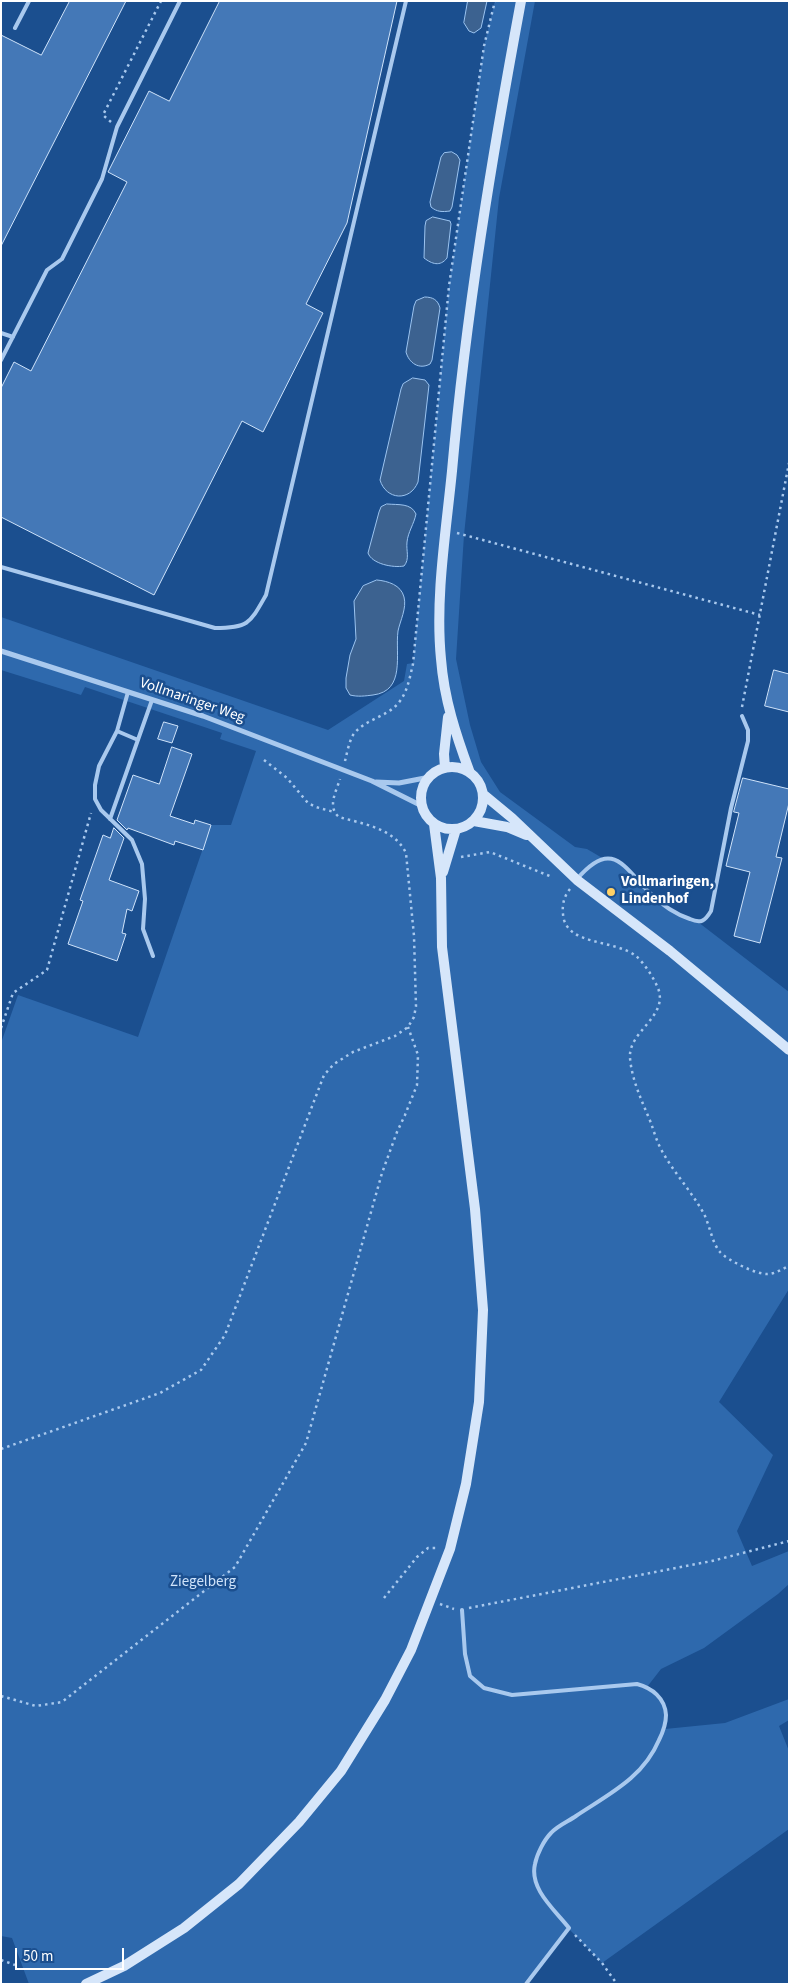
<!DOCTYPE html>
<html>
<head>
<meta charset="utf-8">
<style>
	body { margin:0 }
	#map { position:relative; width:790px; height:1985px; overflow:hidden; background:#1b4f8f; font-family:"Source Sans 3",sans-serif }
	canvas { display:block }
	.frame { position:absolute; inset:0; border:2px solid #fff; pointer-events:none }
	.scale { position:absolute; left:15px; top:1948px; width:109px; height:22px; box-sizing:border-box; border:2px solid #fff; border-top:0; padding-left:6px; font-size:15px; line-height:18px; white-space:nowrap; color:#fff; -webkit-text-stroke:4px #1b4f8f; paint-order:stroke }
</style>
</head>
<body>
<div id="map">
<canvas width="790" height="1985"></canvas>
<div class="frame"></div>
<div class="scale">50 m</div>
</div>
<script>
const ctx = document.querySelector('canvas').getContext('2d');
ctx.lineJoin = 'round';
function fill(path, color) { ctx.fillStyle = color; ctx.fill(path, 'evenodd'); }
function strokePath(path, color, width, dash) { ctx.strokeStyle = color; ctx.lineWidth = width; ctx.lineCap = dash ? 'butt' : 'round'; ctx.setLineDash(dash || []); ctx.stroke(path); }
function drawText(font, color, halo, rows, align = 'center') {
  ctx.font = font + ' "Source Sans 3",sans-serif'; ctx.lineWidth = 5; ctx.setLineDash([]); ctx.textBaseline = 'middle'; ctx.strokeStyle = halo; ctx.fillStyle = color; for (const [text, x, y, turn = 0] of rows) {
    ctx.save(); ctx.translate(x, y); ctx.rotate((+turn || 0) * Math.PI / 180); ctx.textAlign = isNaN(turn) ? turn : align; if (halo) ctx.strokeText(text, 0, 0); ctx.fillText(text, 0, 0); ctx.restore();
  }
}
fill(new Path2D(`
	M495 1H535L499 198 464 535 456 659 470 725 481 762 500 792 575 847 587 849 604 859 623 863 651 894 669 909 698 922 789 992V1289L719 1402 773 1455 737 1531 752 1566 789 1551V1584L778 1594 704 1648 661 1669 647 1687C666 1700 665 1708 665 1729L725 1723 789 1699V1720L779 1726 789 1751V1829L602 1963 569 1929 523 1984H29L12 1938 1 1936V1043L18 995 138 1037 211 825H231L256 751 220 739 222 733 85 687 81 695 1 670V617L328 730 404 681 407 664 413 663 449 286 484 46Z`), '#2e69ad');
const water = new Path2D(`
	M468 1H487L481 28 474 33 469 31 464 23Z
	M452 152 457 155 460 160 452 207 450 211C442 212 437 212 431 207L430 202 441 157 444 153Z
	M433 217 450 221 451 224 447 258C440 267 432 264 424 258L425 226 426 221Z
	M425 297C433 297 438 300 440 308L432 360 430 364C419 370 409 363 406 352L414 306 416 301Z
	M413 378 425 380 429 385 418 482C410 502 386 500 380 480L401 389 403 384Z
	M387 504C399 505 411 503 416 514 414 524 408 532 407 542 406 551 410 559 404 566 393 568 372 564 368 553L379 512 381 507Z
	M377 580C388 581 401 585 404 597 407 608 400 621 398 631 395 654 406 691 373 695 365 696 358 697 350 695L346 688V678L350 655 356 639 354 601 363 586Z`);
fill(water, '#3c6290');
strokePath(water, '#9cc4f0', 1);
const building = new Path2D(`
	M70 1H126L1 246V35L41 55Z
	M220 1H397L347 223 306 304 323 313 263 432 242 421 154 595 1 517V388L14 362 31 371 127 182 108 172 149 91 169 101Z
	M774 670 789 674V712L765 706Z
	M164 722 178 726 172 743 158 739Z
	M172 747 192 754 170 816 194 824 195 820 211 825 203 850 175 841 174 845 128 828 127 830 117 820 133 775 159 784Z
	M743 778 789 789V803L776 857 782 858 760 943 734 936 750 872 726 866 739 813 734 812Z
	M114 828 124 838 109 880 139 891 132 911 127 909 122 933 126 934 117 961 68 944 83 901 80 900 103 835 110 838Z`);
fill(building, '#4478b7');
strokePath(building, '#cfe3fa', 1);
strokePath(new Path2D(`
	M111 122 103 115 161 1
	M457 533 760 615
	M742 707 789 463
	M264 760 287 778 308 803 316 807 334 812
	M345 761C347 753 349 742 353 735 364 719 389 717 400 701 408 690 410 676 413 664L449 286 484 46 495 1
	M461 857 490 852 552 877
	M570 889C564 896 562 905 563 914 565 946 614 939 636 956 645 964 653 977 658 988 669 1017 628 1031 630 1058 632 1081 642 1101 651 1123 654 1132 657 1142 662 1151 674 1173 692 1192 704 1214 710 1226 712 1243 720 1252 727 1260 757 1275 768 1274 775 1274 782 1269 789 1266
	M1 1028 13 993 47 970 91 813
	M1 1449 160 1393 201 1370 225 1335 324 1075 334 1064 353 1052 395 1036 408 1027 414 1017 416 1006 414 936 406 853C394 828 363 824 339 817 327 807 336 792 340 779
	M384 1598 417 1557 428 1548H439
	M440 1604 454 1609
	M469 1608 712 1561 789 1541
	M1 1696 36 1706 62 1702 235 1567 306 1443 382 1173 397 1132 405 1115 417 1085 418 1055 408 1027
	M575 1935 602 1963 617 1984
	M1 1960 15 1965`), '#a9c9ee', 2.5, [2.5, 4]);
strokePath(new Path2D(`
	M15 28 29 1
	M1 333 13 337
	M1 360 47 270 62 259 102 179 117 127 180 1
	M1 567 215 628C249 628 250 623 266 595L406 1
	M128 692 117 731 99 766 95 785V799L101 810 132 840 142 864 145 899 143 929 153 956
	M117 731 138 740
	M110 819 152 700
	M577 879C613 837 624 868 651 894 662 905 675 914 690 919 701 924 705 921 711 911L731 808 748 741V730L742 716
	M462 1610 465 1654 470 1676 484 1688 512 1695 637 1684C652 1688 665 1698 666 1715 666 1724 663 1732 659 1740 643 1778 609 1794 576 1816 569 1821 557 1826 551 1833 544 1840 537 1854 535 1864 529 1889 555 1910 569 1928L526 1984`), '#a9c9ee', 4);
strokePath(new Path2D(`
	M1 651 203 716 372 781 422 806
	M376 782 399 783 430 777`), '#a9c9ee', 5);
strokePath(new Path2D(`
	M421 798a31 31 0 1 1 62 0a31 31 0 1 1-62 0Z
	M445 768 444 754 448 717
	M470 773C456 735 444 699 441 659 435 598 446 532 452 471 466 313 492 157 521 1
	M483 794 512 818 577 880 670 951 789 1050
	M474 821 507 827 526 835
	M443 872 456 829
	M86 1984 124 1966 184 1928 239 1884 299 1822 341 1771 385 1700 411 1650 450 1549 466 1484 479 1402 483 1310 475 1209 442 947 441 878 434 824`), '#d6e6fa', 10);
for (const [x, y, r, color] of [
	[611,892,5,"#ffd166"]
]) { const dot = new Path2D(); dot.arc(x, y, r, 0, 2 * Math.PI); ctx.fillStyle = color; ctx.fill(dot); strokePath(dot, '#1b4f8f', 2); }
drawText('15px', '#fff', '#1b4f8f', [
	["Vollmaringer Weg",192,701,19]
]);
drawText('bold 15px', '#fff', '#1b4f8f', [
	["Vollmaringen,",621,883],
	["Lindenhof",621,900]
], 'left');
drawText('15px', '#cfe3fa', '#1b4f8f', [
	["Ziegelberg",203,1583]
]);
</script>
</body>
</html>
